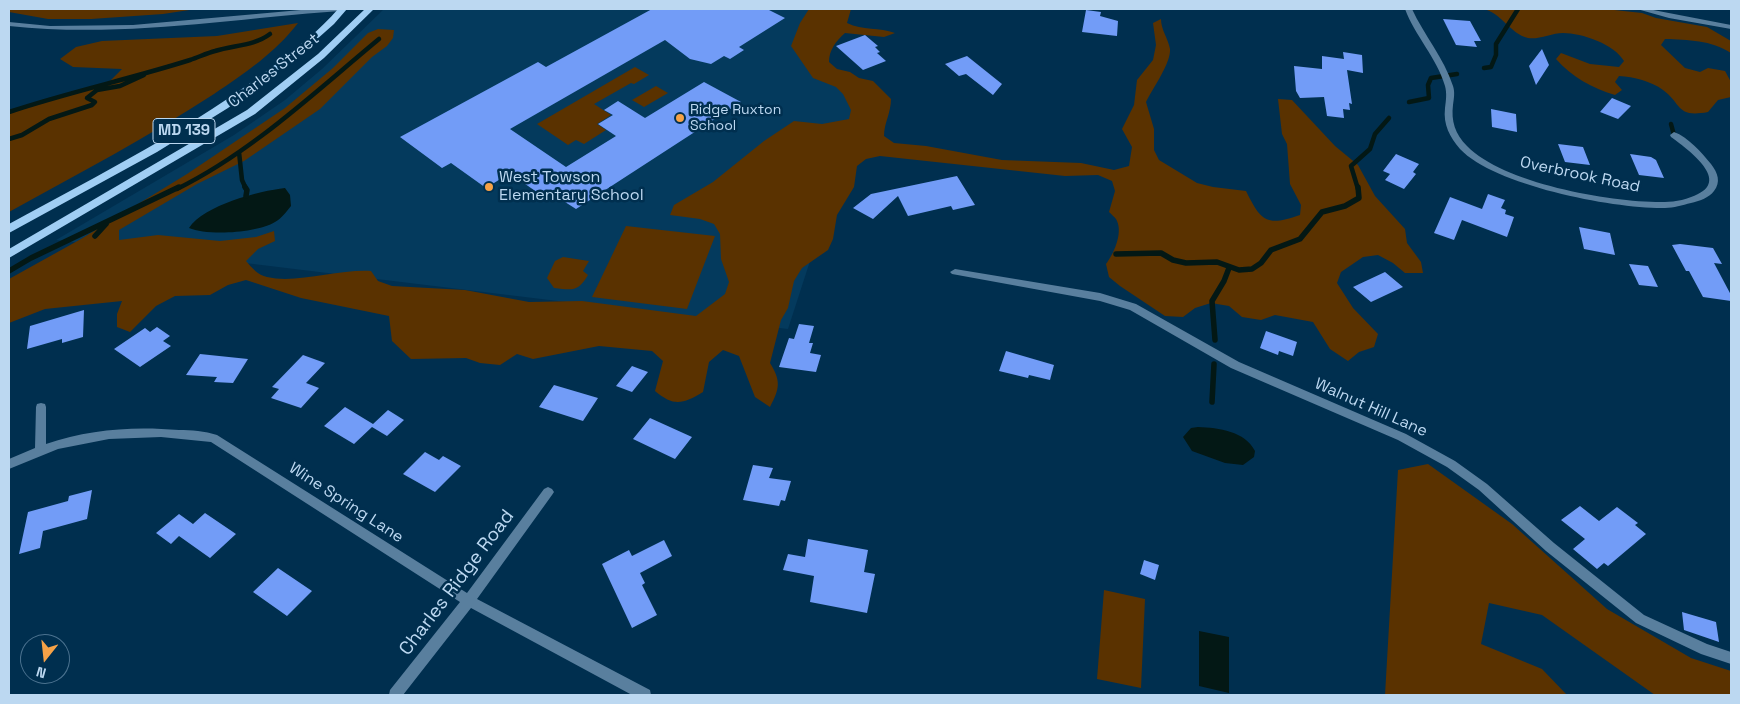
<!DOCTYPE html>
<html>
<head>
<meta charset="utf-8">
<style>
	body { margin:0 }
	#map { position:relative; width:1740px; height:704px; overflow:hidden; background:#002f4f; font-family:"Space Grotesk",sans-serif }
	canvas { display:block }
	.frame { position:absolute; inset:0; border:10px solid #bcd8f1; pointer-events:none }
	.north { position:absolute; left:20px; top:634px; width:50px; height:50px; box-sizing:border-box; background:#002f4f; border:1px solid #4b7390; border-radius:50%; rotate:196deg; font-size:14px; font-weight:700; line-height:20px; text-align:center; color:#bcd8f1 }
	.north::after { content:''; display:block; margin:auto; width:18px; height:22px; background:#f6a247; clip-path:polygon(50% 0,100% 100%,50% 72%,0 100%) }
</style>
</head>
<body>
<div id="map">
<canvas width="1740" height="704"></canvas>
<div class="frame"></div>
<div class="north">N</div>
</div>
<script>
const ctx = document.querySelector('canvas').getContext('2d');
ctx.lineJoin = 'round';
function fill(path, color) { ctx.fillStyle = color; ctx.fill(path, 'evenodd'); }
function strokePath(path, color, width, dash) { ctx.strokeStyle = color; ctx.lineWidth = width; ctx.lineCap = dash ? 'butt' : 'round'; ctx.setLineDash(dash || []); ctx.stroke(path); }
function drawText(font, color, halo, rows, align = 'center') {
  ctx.font = font + ' "Space Grotesk",sans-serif'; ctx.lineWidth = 5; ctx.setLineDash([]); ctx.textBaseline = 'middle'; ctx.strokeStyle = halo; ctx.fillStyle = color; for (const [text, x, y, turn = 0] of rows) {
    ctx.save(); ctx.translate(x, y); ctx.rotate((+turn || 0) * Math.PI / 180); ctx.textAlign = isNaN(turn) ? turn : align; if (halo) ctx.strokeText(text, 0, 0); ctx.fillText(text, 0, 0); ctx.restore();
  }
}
fill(new Path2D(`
	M384 9H838L810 72 868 82 788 329 56 240 234 135 285 100 322 69Z`), '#043a5d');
fill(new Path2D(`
	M9 9H196L163 14 91 19H48L9 12Z
	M809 9H851L847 23C863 31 879 27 895 33L884 37 845 33C836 41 829 50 829 62L837 69 850 72 859 78 873 81 891 99C891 113 884 123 884 136L894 143 926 146 1002 160 1081 163 1114 170 1129 166 1132 147 1122 129 1134 105 1137 80 1153 60 1156 45 1153 23 1161 19C1161 30 1168 38 1170 49 1171 63 1153 88 1146 102L1154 129V150L1159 160 1197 183 1213 187 1246 191C1261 221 1266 227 1300 215L1301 205 1290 184 1287 144 1282 134 1278 99 1292 100 1335 146 1358 165 1375 196 1405 229 1407 243 1421 262 1423 273H1405L1393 263 1378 255 1363 257 1341 272 1337 283 1353 308 1378 334 1374 347 1359 352 1348 361 1330 349 1313 322 1275 315 1261 320 1242 317 1229 306 1211 303 1195 308 1183 317 1165 316 1120 286 1109 277 1106 264C1113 255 1123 234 1117 221 1116 218 1111 214 1109 212L1115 191 1112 181 1098 175 1065 176 880 156 866 159 857 166 854 187 837 215 833 239 828 250 802 268 794 281 788 308 781 320 770 363C781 381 780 388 770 407L755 397 739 356 723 350 709 362 703 392C683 404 674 407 655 391L663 361 652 351 599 346 533 359 517 354 500 365 480 363 466 358 411 359 392 341 389 316 301 298 246 280 228 285 210 295 175 296 156 306 130 332 117 327V314L122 301 45 309 9 323V279L81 239 187 174 285 108 333 68 368 33 378 29 394 30 393 38 387 46 372 57 320 109 244 161 197 184 119 230V240L158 235 220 241 256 237 274 231 275 241 258 249 246 261C252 268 258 275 267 277 296 284 339 269 371 271L378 281 392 286 465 290 529 302 582 301 696 316 725 294 729 282 721 259 720 234 714 224 700 219 670 215 674 205 713 182 764 141 794 121 822 124 849 119 851 110 843 94 836 87 813 78 791 46 800 23Z
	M1483 9H1605L1642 13 1656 18 1707 27 1731 41V53C1711 40 1688 40 1665 39L1661 45 1685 68 1700 72 1708 68 1725 71 1731 82V97L1718 100 1708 112C1676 118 1682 104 1663 90 1651 81 1634 77 1619 76L1615 82 1622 90 1615 95C1592 88 1572 77 1556 59L1561 53 1590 64 1619 67 1624 61C1614 44 1582 33 1563 33 1552 33 1538 40 1528 38 1510 34 1501 12 1483 9Z
	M298 23C275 53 245 73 214 94 148 137 78 174 9 212V113L109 82 122 69 73 67 60 59 76 47 102 41 217 36Z
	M635 67 649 75 634 84 631 83 594 104 611 115 597 124 606 130 584 144 576 140 568 145 537 124Z
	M656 86 668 93 644 107 632 100Z
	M626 226 715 236 687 309 592 297Z
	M563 257 589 261 583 271 588 275C578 292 573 290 554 288L547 278 555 261Z
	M1428 464 1512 524 1607 609 1691 658 1731 671V695H1655L1542 615 1489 603 1481 644 1542 669 1567 695H1385L1398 470Z
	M1104 590 1145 599 1141 688 1097 679Z`), '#5a3200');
fill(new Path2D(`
	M285 188 290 195 291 206C286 212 282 218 275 222 257 233 208 236 189 228 204 205 259 191 285 188Z
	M1198 427C1219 428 1245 431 1255 451L1254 457 1243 465 1225 463 1192 451 1183 437 1191 428Z
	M1199 631 1229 637V693L1199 686Z`), '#031815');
strokePath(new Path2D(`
	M1484 68 1491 67 1496 55V44L1518 9
	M1409 102 1429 98 1428 85 1431 78 1457 74
	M9 112C69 92 130 79 190 60 199 57 207 53 215 51 234 45 254 46 270 34
	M1671 124 1674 135
	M9 139 22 135 49 119 92 105 95 102 87 98 97 90 120 86 144 75
	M239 152 242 180 246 189
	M177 189C252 152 315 92 379 39
	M1358 189 1351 166 1370 149 1375 134 1389 118`), '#031815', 4.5);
strokePath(new Path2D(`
	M245 187 247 190 246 196
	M95 236 106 224
	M1116 254 1161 253 1173 260 1186 263 1217 262 1239 270 1252 269 1261 263 1271 250 1300 239 1322 212 1345 206 1359 198 1358 187
	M9 271 31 258 179 187
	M1215 340 1212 301 1224 281 1229 268
	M1212 402 1214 364`), '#031815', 5.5);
fill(new Path2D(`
	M652 9H767L785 18 739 47 744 50 730 59 724 56 711 64 690 59 665 40 510 129 566 167 616 136 598 124 613 115 604 110 618 101 645 118 704 82 741 102 576 209 554 195 547 199 512 175 504 180 502 178 486 188 451 163 442 168 400 137 538 62 546 67Z
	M1086 10 1101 12 1100 16 1118 21 1117 36 1082 32Z
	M1443 19 1470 21 1481 41H1474L1477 47 1456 45Z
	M865 35 878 46 875 47 880 52 877 53 886 61 863 70 836 46Z
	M1542 49 1549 65 1536 85 1529 66Z
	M1343 52 1362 55 1363 73 1347 70 1352 104 1349 103 1350 110 1343 109 1344 118 1327 116 1324 97 1300 98 1296 91 1294 66 1322 69V56L1344 59Z
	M967 56 1002 84 993 95 966 74 959 76 945 64Z
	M1612 98 1631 106 1618 119 1600 112Z
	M1491 109 1516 114 1517 132 1492 127Z
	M1558 144 1583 147 1590 165 1565 162Z
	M1396 154 1419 164 1413 172 1416 174 1404 189 1385 180 1390 174 1383 171Z
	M1630 154 1651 157 1656 160 1664 178 1639 175Z
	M957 176 975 205 953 210 951 206 908 216 898 196 873 219 853 208 871 194Z
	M1488 194 1505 200 1501 208 1506 210 1505 214 1514 217 1507 237 1462 220 1454 240 1434 233 1450 197 1482 209Z
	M1579 227 1610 233 1615 255 1584 249Z
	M1680 244 1713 248 1722 264 1714 263 1731 295V301L1703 297 1689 271H1686L1672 245Z
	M1629 264 1648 266 1658 287 1639 285Z
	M1385 272 1403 287 1371 302 1353 287Z
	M84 310 83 337 62 343V339L27 349 30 326Z
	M799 324 814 326 809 343H813L810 353 821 355 816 372 779 367 789 338 794 339Z
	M157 327 170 336 163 341 171 346 140 367 114 349 145 328 150 332Z
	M1266 331 1297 342 1293 356 1279 351 1278 355 1260 348Z
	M1006 351 1054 365 1050 380 1029 375 1028 378 999 371Z
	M200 354 248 359 233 383 214 382 217 377 186 375Z
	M303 355 325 363 306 383 319 388 301 408 271 398 279 389 272 387Z
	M632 366 648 372 632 392 616 386Z
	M554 385 598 398 583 421 539 407Z
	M345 407 373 424 388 410 404 420 387 436 372 427 354 444 324 426Z
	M650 418 692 437 675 459 633 439Z
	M425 452 439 460 443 456 461 466 435 492 403 474Z
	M753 465 773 468 769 478 791 481 785 501 781 500 779 506 743 500Z
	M92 490 87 519 43 531 40 548 19 554 28 512 68 501 69 496Z
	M1580 506 1599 521 1617 507 1638 523 1635 525 1646 534 1608 566 1604 563 1597 569 1573 549 1585 539 1561 520Z
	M205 513 236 534 210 558 179 536 171 544 156 533 179 514 193 524Z
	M808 539 868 550 864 572 875 574 867 613 810 602 814 576 783 570 788 554 805 557Z
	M664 540 672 556 640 573 645 583 642 585 657 615 632 628 602 564 629 550 632 556Z
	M1144 560 1159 565 1155 580 1140 574Z
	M278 568 312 591 287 616 253 592Z
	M1682 612 1716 622 1719 642 1684 630Z`), '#729cf7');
fill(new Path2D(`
	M312 9H344L340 11C228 19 121 38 9 26V22L50 26 133 25Z
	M1405 9H1412C1424 35 1444 58 1453 86 1455 92 1454 98 1453 105 1451 121 1455 134 1467 146 1504 184 1613 203 1665 202 1675 202 1689 199 1698 194 1730 179 1686 148 1671 137L1670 135 1674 132C1688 137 1702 153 1711 164 1718 173 1721 182 1714 191 1709 198 1699 201 1691 203 1682 205 1674 208 1665 208 1615 209 1495 186 1460 149 1450 137 1443 125 1445 108 1446 101 1447 93 1445 86 1437 58 1415 36 1405 9Z
	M1637 9H1648L1731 25V29L1669 18Z
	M955 269 1100 293 1136 304 1239 362 1406 434 1455 461 1487 484 1554 543 1644 615 1707 644 1731 652V664L1701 654 1636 623 1546 551 1479 490 1447 467 1398 440 1231 368 1130 310 1100 301 952 274 950 272Z
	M41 403 45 404 46 407V444C89 429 134 426 179 430 191 430 205 431 217 435L467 593 544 489 548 487 552 489 554 492 552 495 477 599 650 690 651 695H632L471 608 403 695H389L390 690 460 602 211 442 161 437 109 439 58 449 9 469V459L35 448 36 407 37 404Z`), '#597f9e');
fill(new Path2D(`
	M338 9H347L334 24 307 48 228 108 157 152 9 233V224C100 174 193 128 276 64 298 47 320 30 338 9Z
	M365 9H374L324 58 255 114 9 258V249L247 110 318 54Z`), '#a0cef4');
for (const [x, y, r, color] of [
	[680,118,5,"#f6a247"],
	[489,187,5,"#f6a247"]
]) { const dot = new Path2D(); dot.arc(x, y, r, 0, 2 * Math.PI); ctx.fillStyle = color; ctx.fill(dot); strokePath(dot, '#002f4f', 2); }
drawText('14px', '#bcd8f1', '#002f4f', [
	["Ridge Ruxton",690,110],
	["School",690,126]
], 'left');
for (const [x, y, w] of [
	[184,131,62]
]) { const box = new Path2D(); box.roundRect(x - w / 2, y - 12.5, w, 25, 4); ctx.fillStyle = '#002f4f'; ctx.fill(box); strokePath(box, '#bcd8f1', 1); }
drawText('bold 15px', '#bcd8f1', null, [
	["MD 139",184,131]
]);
drawText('16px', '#bcd8f1', '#002f4f', [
	["Charles Street",274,71,-38],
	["Overbrook Road",1580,175,12],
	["Walnut Hill Lane",1371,408,24],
	["Wine Spring Lane",346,503,33]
]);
drawText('16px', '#bcd8f1', '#002f4f', [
	["West Towson",499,178],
	["Elementary School",499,196]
], 'left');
drawText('19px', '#bcd8f1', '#002f4f', [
	["Charles Ridge Road",457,583,-53]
]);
</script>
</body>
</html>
